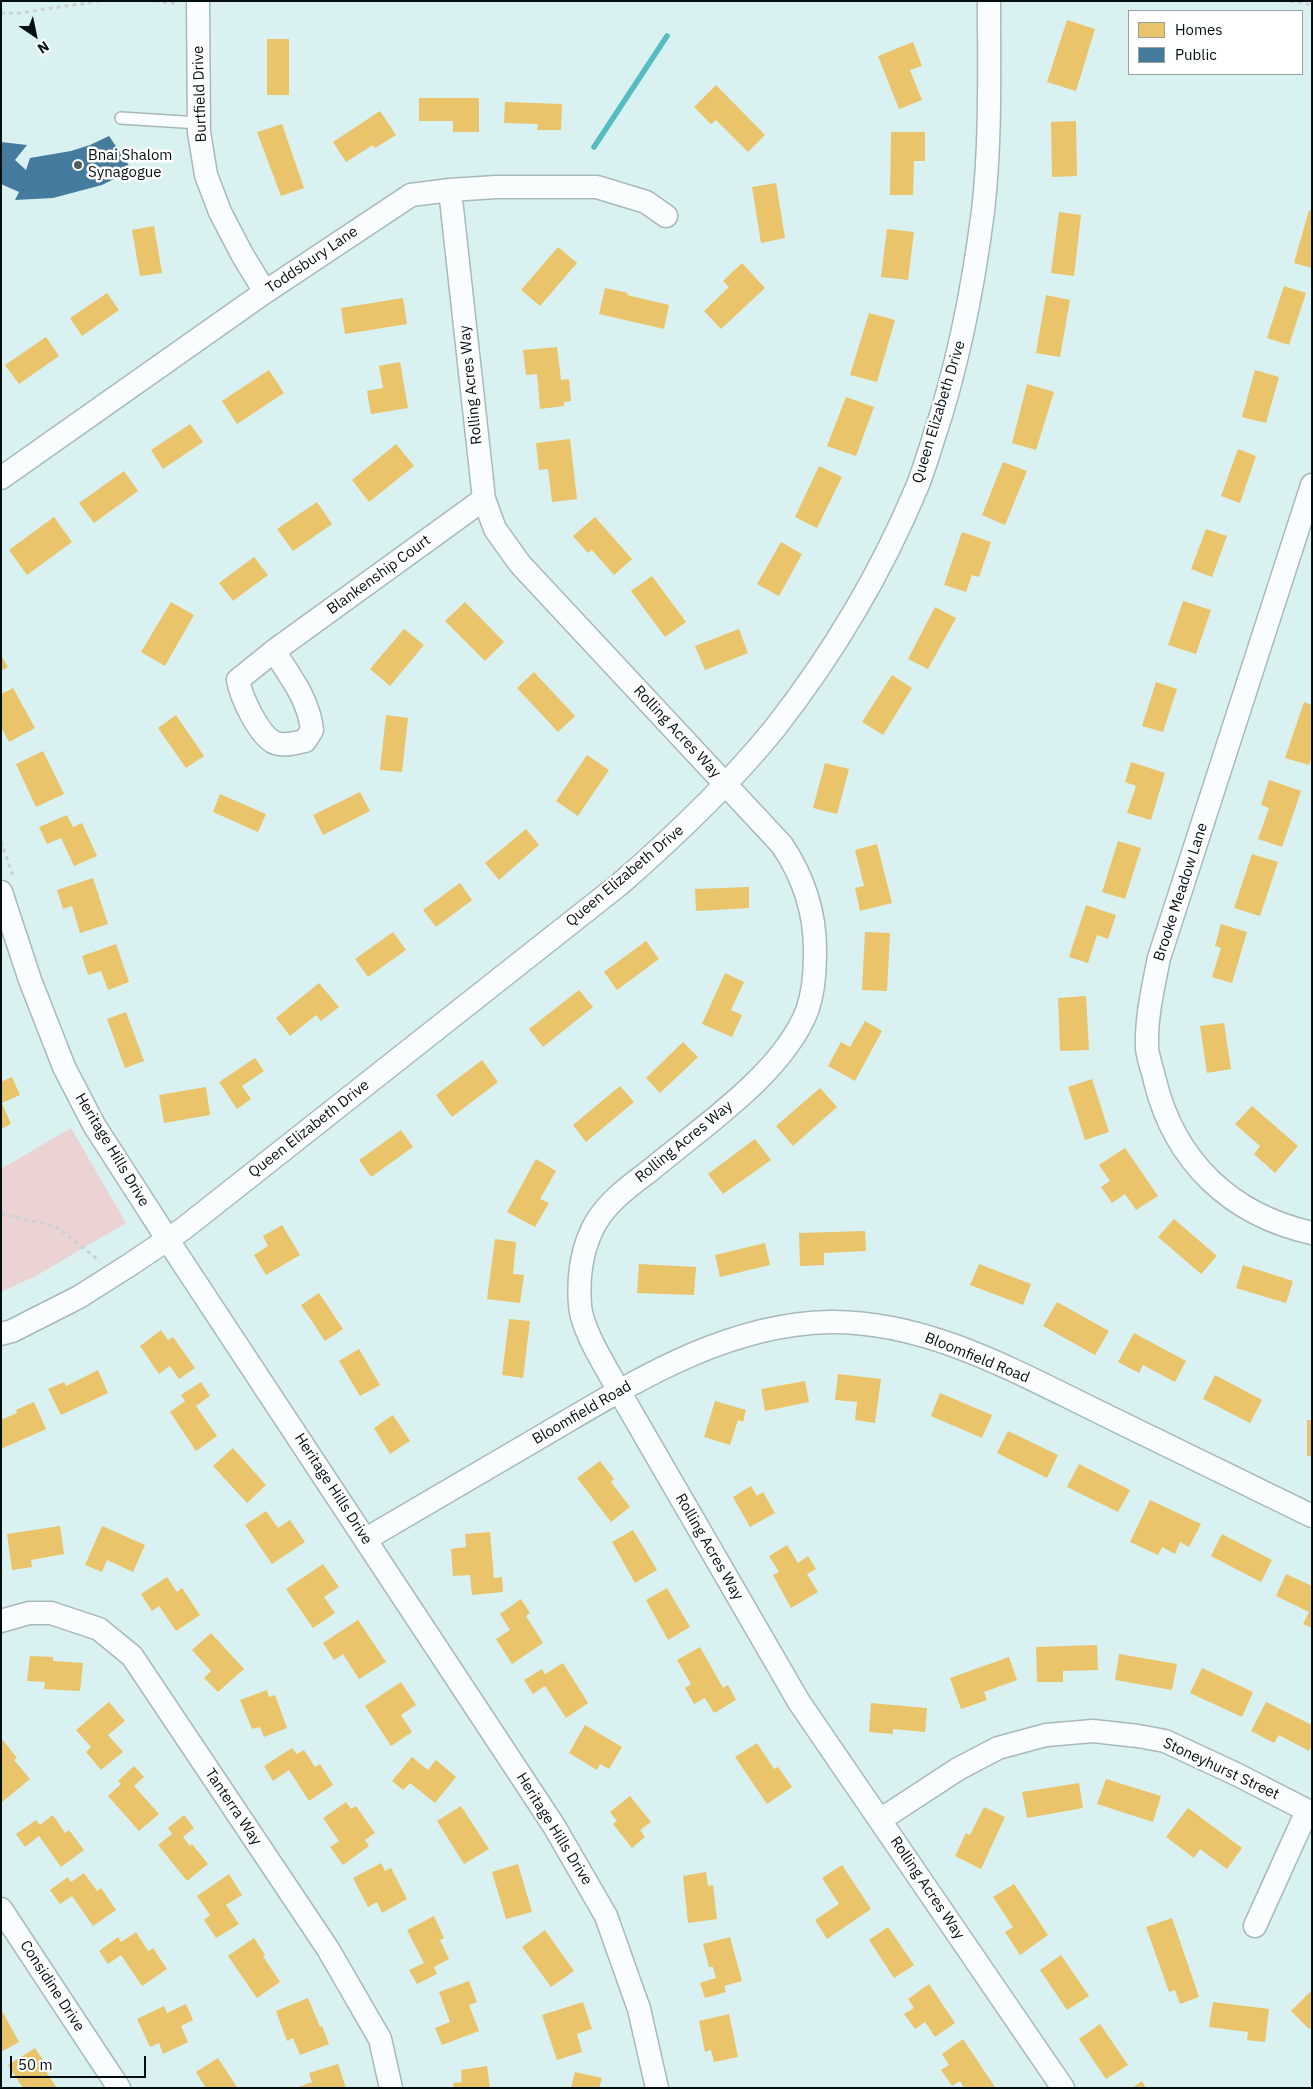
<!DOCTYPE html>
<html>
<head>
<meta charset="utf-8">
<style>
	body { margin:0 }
	#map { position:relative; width:1313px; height:2089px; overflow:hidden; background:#daf1f2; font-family:"IBM Plex Sans",sans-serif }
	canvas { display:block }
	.frame { position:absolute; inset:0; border:2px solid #020f10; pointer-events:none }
	.legend { position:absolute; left:1128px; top:10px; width:175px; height:65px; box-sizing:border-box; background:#fff; border:1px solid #9a9f9f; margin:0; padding:6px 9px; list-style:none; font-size:15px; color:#020f10 }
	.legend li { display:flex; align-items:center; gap:10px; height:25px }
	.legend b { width:25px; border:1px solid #9a9f9f }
	.north { position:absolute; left:10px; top:10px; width:50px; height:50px; -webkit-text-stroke:4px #fff; paint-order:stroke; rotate:146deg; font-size:14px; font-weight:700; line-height:20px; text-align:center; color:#020f10 }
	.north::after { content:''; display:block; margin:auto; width:18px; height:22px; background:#020f10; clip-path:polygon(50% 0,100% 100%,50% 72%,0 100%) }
	.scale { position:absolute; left:10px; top:2056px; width:136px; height:22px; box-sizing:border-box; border:2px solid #020f10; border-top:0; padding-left:6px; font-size:15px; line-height:18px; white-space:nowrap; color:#020f10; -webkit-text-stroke:4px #fff; paint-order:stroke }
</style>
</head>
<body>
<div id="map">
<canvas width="1313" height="2089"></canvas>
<div class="frame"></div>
<ul class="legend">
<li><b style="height:14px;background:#e9c46a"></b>Homes</li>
<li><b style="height:14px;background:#457b9d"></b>Public</li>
</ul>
<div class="north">N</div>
<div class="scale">50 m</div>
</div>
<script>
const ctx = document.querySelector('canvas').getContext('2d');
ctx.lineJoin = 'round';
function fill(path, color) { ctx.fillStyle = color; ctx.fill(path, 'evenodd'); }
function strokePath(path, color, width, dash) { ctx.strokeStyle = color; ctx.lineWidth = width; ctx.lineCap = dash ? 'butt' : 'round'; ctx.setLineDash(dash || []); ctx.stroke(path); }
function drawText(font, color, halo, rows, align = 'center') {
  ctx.font = font + ' "IBM Plex Sans",sans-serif'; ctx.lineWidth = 5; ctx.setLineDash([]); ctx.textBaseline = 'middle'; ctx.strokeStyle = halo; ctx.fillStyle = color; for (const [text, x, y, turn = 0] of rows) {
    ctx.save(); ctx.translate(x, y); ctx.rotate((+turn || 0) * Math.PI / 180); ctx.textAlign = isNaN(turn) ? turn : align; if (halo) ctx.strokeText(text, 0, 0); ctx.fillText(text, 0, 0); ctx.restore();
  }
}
fill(new Path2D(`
	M71 1128 126 1223 36 1276 1 1292V1169Z`), '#ead3d2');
fill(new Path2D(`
	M1067 20 1095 29 1076 91 1047 82Z
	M267 39H289V95H267Z
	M913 42 922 66 910 70 922 100 899 109 878 56Z
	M716 85 765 135 748 152 716 120 711 124 694 107Z
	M419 98H479V132H453V121H419Z
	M505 102 562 104 561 130H537L538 124 504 123Z
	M380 111 396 135 375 148 373 145 346 162 333 142Z
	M1076 121 1077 176 1052 177 1051 122Z
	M282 124 304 188 281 196 257 132Z
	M891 132H925V161H914L913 195H890Z
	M776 183 785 238 761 243 752 187Z
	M1309 210 1312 211V268L1294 263Z
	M1059 212 1081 215 1074 276 1051 273Z
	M154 226 162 273 140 276 132 230Z
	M887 229 914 232 908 280 881 277Z
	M558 247 577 263 540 306 521 290Z
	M742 263 765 288 721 329 704 311 729 287 723 281Z
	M1284 286 1306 293 1289 345 1267 338Z
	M605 288 628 293 627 295 669 305 664 329 599 314Z
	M107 293 119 310 82 336 70 318Z
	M1046 295 1070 300 1060 357 1036 353Z
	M403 298 407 324 345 334 341 308Z
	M869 313 895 320 877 382 850 375Z
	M46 337 59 356 19 384 5 365Z
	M557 347 561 380 569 379 571 401 564 402V406L540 409 537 374 526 375 523 350Z
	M400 362 408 408 371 414 367 391 383 388 379 366Z
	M269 370 284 393 237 424 222 401Z
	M1255 370 1279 377 1266 423 1242 417Z
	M1027 384 1054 392 1036 450 1012 443Z
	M846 397 874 407 856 456 827 446Z
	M190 424 203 442 163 469 151 450Z
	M570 439 577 499 552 502 548 469 539 470 536 443Z
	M396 444 414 466 369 502 352 480Z
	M1238 449 1256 456 1240 503 1221 496Z
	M1003 462 1027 471 1005 525 982 515Z
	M819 466 842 477 817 528 795 517Z
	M124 471 138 491 94 523 79 503Z
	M317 502 332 524 293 551 277 529Z
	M54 517 72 542 27 575 9 550Z
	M595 517 632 559 614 575 592 550 588 553 573 536Z
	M1206 529 1227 536 1212 577 1191 569Z
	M962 532 991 542 979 577 972 575 966 592 944 585Z
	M781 542 802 554 779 596 757 584Z
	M254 557 268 575 233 601 219 583Z
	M652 576 686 622 665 637 631 591Z
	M1183 601 1211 610 1196 654 1168 645Z
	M171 602 194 615 165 666 141 652Z
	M465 602 504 642 485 661 445 621Z
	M935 607 956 618 928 669 908 659Z
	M404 629 424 645 390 686 370 669Z
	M739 629 748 653 705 670 695 646Z
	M1 655 8 667 1 671Z
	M534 672 575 716 558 732 517 688Z
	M892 675 912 688 883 735 862 722Z
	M1156 682 1177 689 1163 732 1142 726Z
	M13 688 35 728 9 742 1 727V694Z
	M1304 702 1312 705V756L1309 765 1285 758Z
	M176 715 204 756 186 768 158 728Z
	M386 715 408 718 402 772 380 770Z
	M43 751 64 794 36 807 16 764Z
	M587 755 609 770 578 816 556 801Z
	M1131 762 1165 773 1151 820 1127 813 1136 786 1125 782Z
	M825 763 849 769 837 814 813 808Z
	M1269 780 1301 791 1282 847 1258 839 1269 808 1261 805Z
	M360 792 370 811 323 835 313 815Z
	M220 794 266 814 258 832 213 812Z
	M67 815 73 827 82 823 97 856 74 866 61 838 47 844 39 827Z
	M526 829 539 845 499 880 485 863Z
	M1118 841 1141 848 1125 899 1102 892Z
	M877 844 892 903 860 911 855 888 864 886 855 850Z
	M1252 854 1278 862 1260 916 1234 908Z
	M93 878 108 924 80 933 72 906 63 909 57 890Z
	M460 883 472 900 436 927 423 910Z
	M749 887V908L696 911 695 889Z
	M1086 905 1116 915 1108 939 1097 935 1088 963 1069 957Z
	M1221 924 1247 932 1232 983 1212 977 1221 948 1215 946Z
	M393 932 406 950 368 977 355 959Z
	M865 932 890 933 887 991 862 990Z
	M646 941 659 959 617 990 604 972Z
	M116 944 129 982 108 990 101 971 88 975 82 956Z
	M725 973 744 982 731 1010 742 1015 732 1037 702 1024Z
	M319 983 339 1007 321 1021 316 1015 290 1036 276 1018Z
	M579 990 593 1007 543 1047 529 1029Z
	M1086 996 1089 1050 1060 1051 1058 998Z
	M126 1012 144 1061 125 1068 107 1019Z
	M865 1021 882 1031 855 1081 828 1066 841 1042 850 1047Z
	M1224 1023 1231 1069 1207 1073 1200 1026Z
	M683 1042 698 1057 660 1093 646 1078Z
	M255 1058 264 1071 242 1086 251 1099 237 1109 219 1082Z
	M482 1060 498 1082 452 1117 436 1095Z
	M12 1077 20 1095 2 1103 11 1124 1 1129V1082Z
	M1092 1079 1109 1132 1085 1140 1068 1087Z
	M620 1086 634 1102 586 1142 573 1125Z
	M206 1087 210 1115 164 1123 159 1095Z
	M820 1088 837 1107 793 1146 776 1126Z
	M1252 1106 1298 1146 1275 1173 1254 1154 1260 1146 1235 1124Z
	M401 1130 413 1147 371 1177 359 1160Z
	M755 1139 771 1160 723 1194 708 1174Z
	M1125 1148 1158 1196 1136 1210 1125 1194 1112 1203 1101 1187 1110 1181 1099 1165Z
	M536 1159 556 1171 540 1199 549 1203 535 1227 507 1212Z
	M1174 1219 1217 1256 1201 1274 1158 1237Z
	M282 1225 300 1255 266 1275 254 1255 268 1246 263 1236Z
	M865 1231 866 1251 824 1253V1265L800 1266 799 1233Z
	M495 1239 516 1242 513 1274 524 1275 520 1303 487 1299Z
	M765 1243 770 1265 720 1277 715 1255Z
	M639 1264 696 1267 694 1295 637 1293Z
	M979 1264 1031 1284 1023 1305 970 1285Z
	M1243 1265 1293 1281 1286 1303 1236 1288Z
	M319 1293 343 1329 325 1341 301 1305Z
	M1057 1302 1109 1331 1095 1355 1043 1326Z
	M509 1319 530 1321 523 1378 502 1375Z
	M161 1330 168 1340 173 1337 195 1368 179 1379 170 1366 159 1374 140 1346Z
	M1134 1333 1186 1361 1175 1382 1143 1365 1139 1373 1118 1362Z
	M359 1349 380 1385 360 1396 339 1361Z
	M98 1370 108 1393 61 1415 48 1389 64 1382 66 1386Z
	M838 1374 881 1379 875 1423 855 1420 857 1402 835 1400Z
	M1215 1375 1262 1400 1250 1423 1203 1399Z
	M805 1381 809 1402 765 1411 761 1389Z
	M201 1382 210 1396 196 1406 217 1436 196 1451 170 1412 185 1401 181 1395Z
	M940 1393 992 1415 982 1438 931 1416Z
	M715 1401 746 1410 743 1422 738 1420 730 1445 704 1437Z
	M34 1402 46 1429 1 1449V1420L17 1413 16 1410Z
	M393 1415 410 1441 390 1454 374 1428Z
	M1307 1420H1312V1456H1307Z
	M1008 1431 1058 1455 1047 1478 997 1453Z
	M233 1448 266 1485 247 1503 213 1466Z
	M600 1461 614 1479 611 1482 630 1507 611 1522 577 1478Z
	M1079 1464 1130 1490 1118 1512 1067 1487Z
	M751 1486 757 1496 763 1492 775 1513 750 1527 733 1497Z
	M1150 1500 1201 1524 1189 1547 1180 1542 1175 1554 1162 1547 1158 1555 1130 1542Z
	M266 1511 278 1528 290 1520 305 1542 272 1564 245 1525Z
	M60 1526 64 1554 31 1560 32 1567 12 1570 7 1534Z
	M102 1526 145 1545 133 1572 107 1560 102 1572 85 1565Z
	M633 1530 657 1570 635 1583 612 1542Z
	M490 1532 494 1578 502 1577 503 1592 472 1595 470 1575 453 1576 451 1549 466 1547 465 1534Z
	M1222 1534 1272 1560 1261 1582 1211 1556Z
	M787 1545 798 1563 808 1556 816 1569 807 1574 818 1592 791 1608 773 1575 779 1572 769 1556Z
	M323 1564 339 1587 324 1597 335 1613 313 1628 286 1589Z
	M1286 1574 1312 1586V1628L1303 1624 1309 1612 1276 1596Z
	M167 1577 177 1592 182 1588 200 1615 176 1631 159 1606 152 1611 141 1594Z
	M667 1588 690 1627 668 1640 646 1600Z
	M521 1599 530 1613 526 1616 543 1643 512 1664 496 1639 510 1630 500 1614Z
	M358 1620 386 1662 359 1679 343 1654 334 1660 323 1643Z
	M211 1633 244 1669 218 1692 204 1678 211 1671 192 1650Z
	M1097 1645 1098 1670 1063 1671V1682H1037L1036 1647Z
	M700 1647 723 1688 728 1685 736 1700 714 1713 705 1698 694 1704 685 1688 691 1684 677 1660Z
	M1119 1654 1177 1664 1172 1690 1115 1680Z
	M30 1656 53 1657V1661L83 1663 80 1691 44 1689 45 1682 27 1681Z
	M1009 1657 1017 1680 984 1692 987 1700 961 1709 950 1678Z
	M563 1663 588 1703 566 1718 545 1686 533 1694 524 1680 542 1669 545 1674Z
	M1202 1668 1253 1692 1242 1717 1190 1693Z
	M401 1682 416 1705 401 1715 412 1732 391 1746 365 1706Z
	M267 1690 269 1697 275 1695 287 1728 264 1737 260 1727 252 1729 240 1700Z
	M109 1702 125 1721 108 1735 123 1752 101 1770 86 1752 91 1747 76 1730Z
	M1266 1702 1312 1725V1746L1309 1751 1279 1735 1274 1743 1251 1731Z
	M871 1703 927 1708 925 1732 893 1729V1734L869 1732Z
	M585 1725 622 1747 609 1769 600 1764 597 1770 569 1753Z
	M3 1740 17 1758 14 1760 30 1779 1 1803V1742Z
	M757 1743 774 1769 778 1767 792 1787 767 1804 735 1757Z
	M292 1748 297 1754 304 1750 315 1767 320 1764 333 1785 309 1801 289 1770 273 1781 264 1766Z
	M412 1757 428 1770 436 1760 456 1777 435 1803 410 1783 403 1790 392 1781Z
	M134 1766 144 1777 134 1786 159 1814 139 1831 108 1796 121 1784 118 1781Z
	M1106 1779 1161 1796 1153 1822 1097 1804Z
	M1079 1783 1083 1808 1027 1818 1022 1792Z
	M630 1796 651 1822 640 1830 645 1837 632 1848 613 1824 617 1821 610 1812Z
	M346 1802 351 1809 356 1806 375 1833 365 1840 369 1846 343 1865 330 1847 339 1841 323 1818Z
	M461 1806 489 1849 464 1864 437 1821Z
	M984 1807 1005 1817 981 1869 955 1856 966 1833 970 1835Z
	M1188 1808 1242 1848 1227 1869 1200 1849 1194 1858 1166 1837Z
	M53 1815 65 1833 69 1830 84 1850 61 1867 39 1836 25 1847 16 1834 36 1820 40 1825Z
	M184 1815 194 1828 183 1837 190 1846 192 1844 208 1864 187 1881 158 1845 172 1834 168 1828Z
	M381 1863 385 1871 391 1868 407 1899 382 1913 377 1902 368 1907 353 1878Z
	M518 1864 532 1912 506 1919 492 1872Z
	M842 1865 871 1909 827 1939 815 1920 839 1904 822 1878Z
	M706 1872 708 1886 713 1885 717 1919 688 1923 683 1876Z
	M84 1873 97 1891 101 1888 116 1910 93 1926 72 1896 60 1904 50 1890 68 1877 71 1882Z
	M229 1874 242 1895 226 1905 239 1924 216 1938 204 1920 210 1915 197 1896Z
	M1014 1884 1048 1935 1020 1955 1005 1932 1013 1927 993 1897Z
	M434 1916 444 1938 440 1940 449 1959 434 1967 437 1974 417 1984 409 1970 424 1963 407 1930Z
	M1172 1918 1199 1997 1180 2004 1175 1990 1169 1992 1146 1927Z
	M888 1927 914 1965 894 1978 869 1940Z
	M545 1930 574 1971 551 1987 522 1947Z
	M136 1932 148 1951 153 1948 167 1969 142 1986 121 1955 108 1964 99 1951 118 1937 121 1942Z
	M730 1937 742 1981 724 1986 726 1992 705 1998 700 1983 716 1978 713 1967H709L703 1944Z
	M254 1938 265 1955 263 1956 280 1982 257 1998 228 1956Z
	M1061 1955 1089 1996 1067 2010 1040 1970Z
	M469 1981 477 2002 469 2005 479 2031 442 2045 435 2028 450 2022 439 1992Z
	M929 1984 955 2023 935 2037 925 2022 915 2029 904 2014 914 2008 908 1999Z
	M1312 1990V2027L1309 2029 1291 2011Z
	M308 1998 320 2027 322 2026 329 2044 300 2055 293 2038 287 2041 276 2011Z
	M583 2002 592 2029 577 2034 582 2052 557 2060 542 2015Z
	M1213 2002 1269 2009 1265 2042 1247 2040 1248 2032 1209 2027Z
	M186 2004 193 2020 181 2026 188 2042 163 2054 159 2043 150 2047 137 2019 164 2006 167 2013Z
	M1 2009 19 2042 1 2052Z
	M729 2014 738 2057 714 2062 711 2050 705 2052 699 2021Z
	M1100 2024 1128 2065 1106 2079 1079 2039Z
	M963 2039 995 2087 994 2088H964L960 2081 952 2086 941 2070 949 2065 942 2054Z
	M35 2048 46 2065 43 2067 57 2088H23L8 2065Z
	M218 2058 237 2087 206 2088 196 2072Z
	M338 2064 346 2088H296L312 2082 309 2073Z
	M487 2066 490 2088H454L453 2083 462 2082 461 2070Z
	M575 2072 602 2078 599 2088H571Z
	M1142 2081 1146 2088H1132Z`), '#e9c46a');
fill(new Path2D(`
	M109 136 132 170 102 185 53 198 15 200 19 192 1 184V142L27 145 15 160 26 170 30 158 71 151 90 145Z`), '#457b9d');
strokePath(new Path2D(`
	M594 147 667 36`), '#55bcbf', 5.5);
const service = new Path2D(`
	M121 118 199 123`);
const minor = new Path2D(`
	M198 1 199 132 206 175 220 212 243 256 265 292
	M450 190 484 499 495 529 520 564 782 845C804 878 816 915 815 955 815 973 813 994 807 1011 782 1074 703 1126 652 1169 631 1185 608 1201 595 1224 582 1248 578 1278 580 1305 581 1329 607 1369 619 1391L799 1702 1063 2088
	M1 478 265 292 411 195 450 190 496 187H597L646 202 666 216
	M1312 485 1159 958C1153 988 1146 1017 1147 1048 1148 1059 1153 1071 1155 1081 1175 1162 1231 1215 1312 1233
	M274 651C290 676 309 700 312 730L305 741C294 743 283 747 273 742 258 733 241 697 238 680L274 651 484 499
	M1 892 30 980 64 1067 94 1125 177 1254 554 1826 606 1916 639 2009 657 2088
	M1 1334 12 1331 79 1297 131 1264 183 1229 620 884C675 836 729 785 775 728 832 655 881 573 917 487 923 472 928 456 933 440 958 366 973 289 983 211 991 142 989 71 989 1
	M366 1539C424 1505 483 1471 542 1436 631 1384 723 1324 830 1322 929 1321 1018 1373 1105 1415 1174 1449 1243 1483 1312 1516
	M1 1621 29 1613H51L99 1629 132 1656 328 1949 380 2039 391 2088
	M880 1820 958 1769 998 1748 1046 1735 1093 1731 1138 1736 1165 1741 1238 1775 1312 1813
	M1 1909 119 2088
	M1255 1926 1307 1811`);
strokePath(service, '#a7b9b9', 14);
strokePath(minor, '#a7b9b9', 25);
strokePath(new Path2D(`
	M155 1 179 4
	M1290 1 1312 5
	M1 13H19L100 1
	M1 841 13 876
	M1 1214 55 1226 100 1261`), '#ccd2d3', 3, [4, 4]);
strokePath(service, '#f9fdfd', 11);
strokePath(minor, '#f9fdfd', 22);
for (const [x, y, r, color] of [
	[78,165,5,"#4e5e5f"]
]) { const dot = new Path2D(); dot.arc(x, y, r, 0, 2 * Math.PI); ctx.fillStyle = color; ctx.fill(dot); strokePath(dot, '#fff', 2); }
drawText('15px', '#020f10', '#fff', [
	["Burtfield Drive",200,94,-92],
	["Toddsbury Lane",312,260,-34],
	["Rolling Acres Way",471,385,-96],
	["Queen Elizabeth Drive",939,412,-73],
	["Blankenship Court",379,575,-36],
	["Rolling Acres Way",677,732,47],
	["Queen Elizabeth Drive",625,876,-40],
	["Brooke Meadow Lane",1181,892,-72],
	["Queen Elizabeth Drive",309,1129,-38],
	["Rolling Acres Way",684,1142,-39],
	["Heritage Hills Drive",112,1150,59],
	["Bloomfield Road",977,1358,22],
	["Bloomfield Road",582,1413,-30],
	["Heritage Hills Drive",333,1489,57],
	["Rolling Acres Way",709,1547,60],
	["Stoneyhurst Street",1221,1769,25],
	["Tanterra Way",233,1807,56],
	["Heritage Hills Drive",554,1829,58],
	["Rolling Acres Way",927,1888,56],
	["Considine Drive",52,1986,57]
]);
drawText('15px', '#020f10', '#fff', [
	["Bnai Shalom",88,156],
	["Synagogue",88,173]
], 'left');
</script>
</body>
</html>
